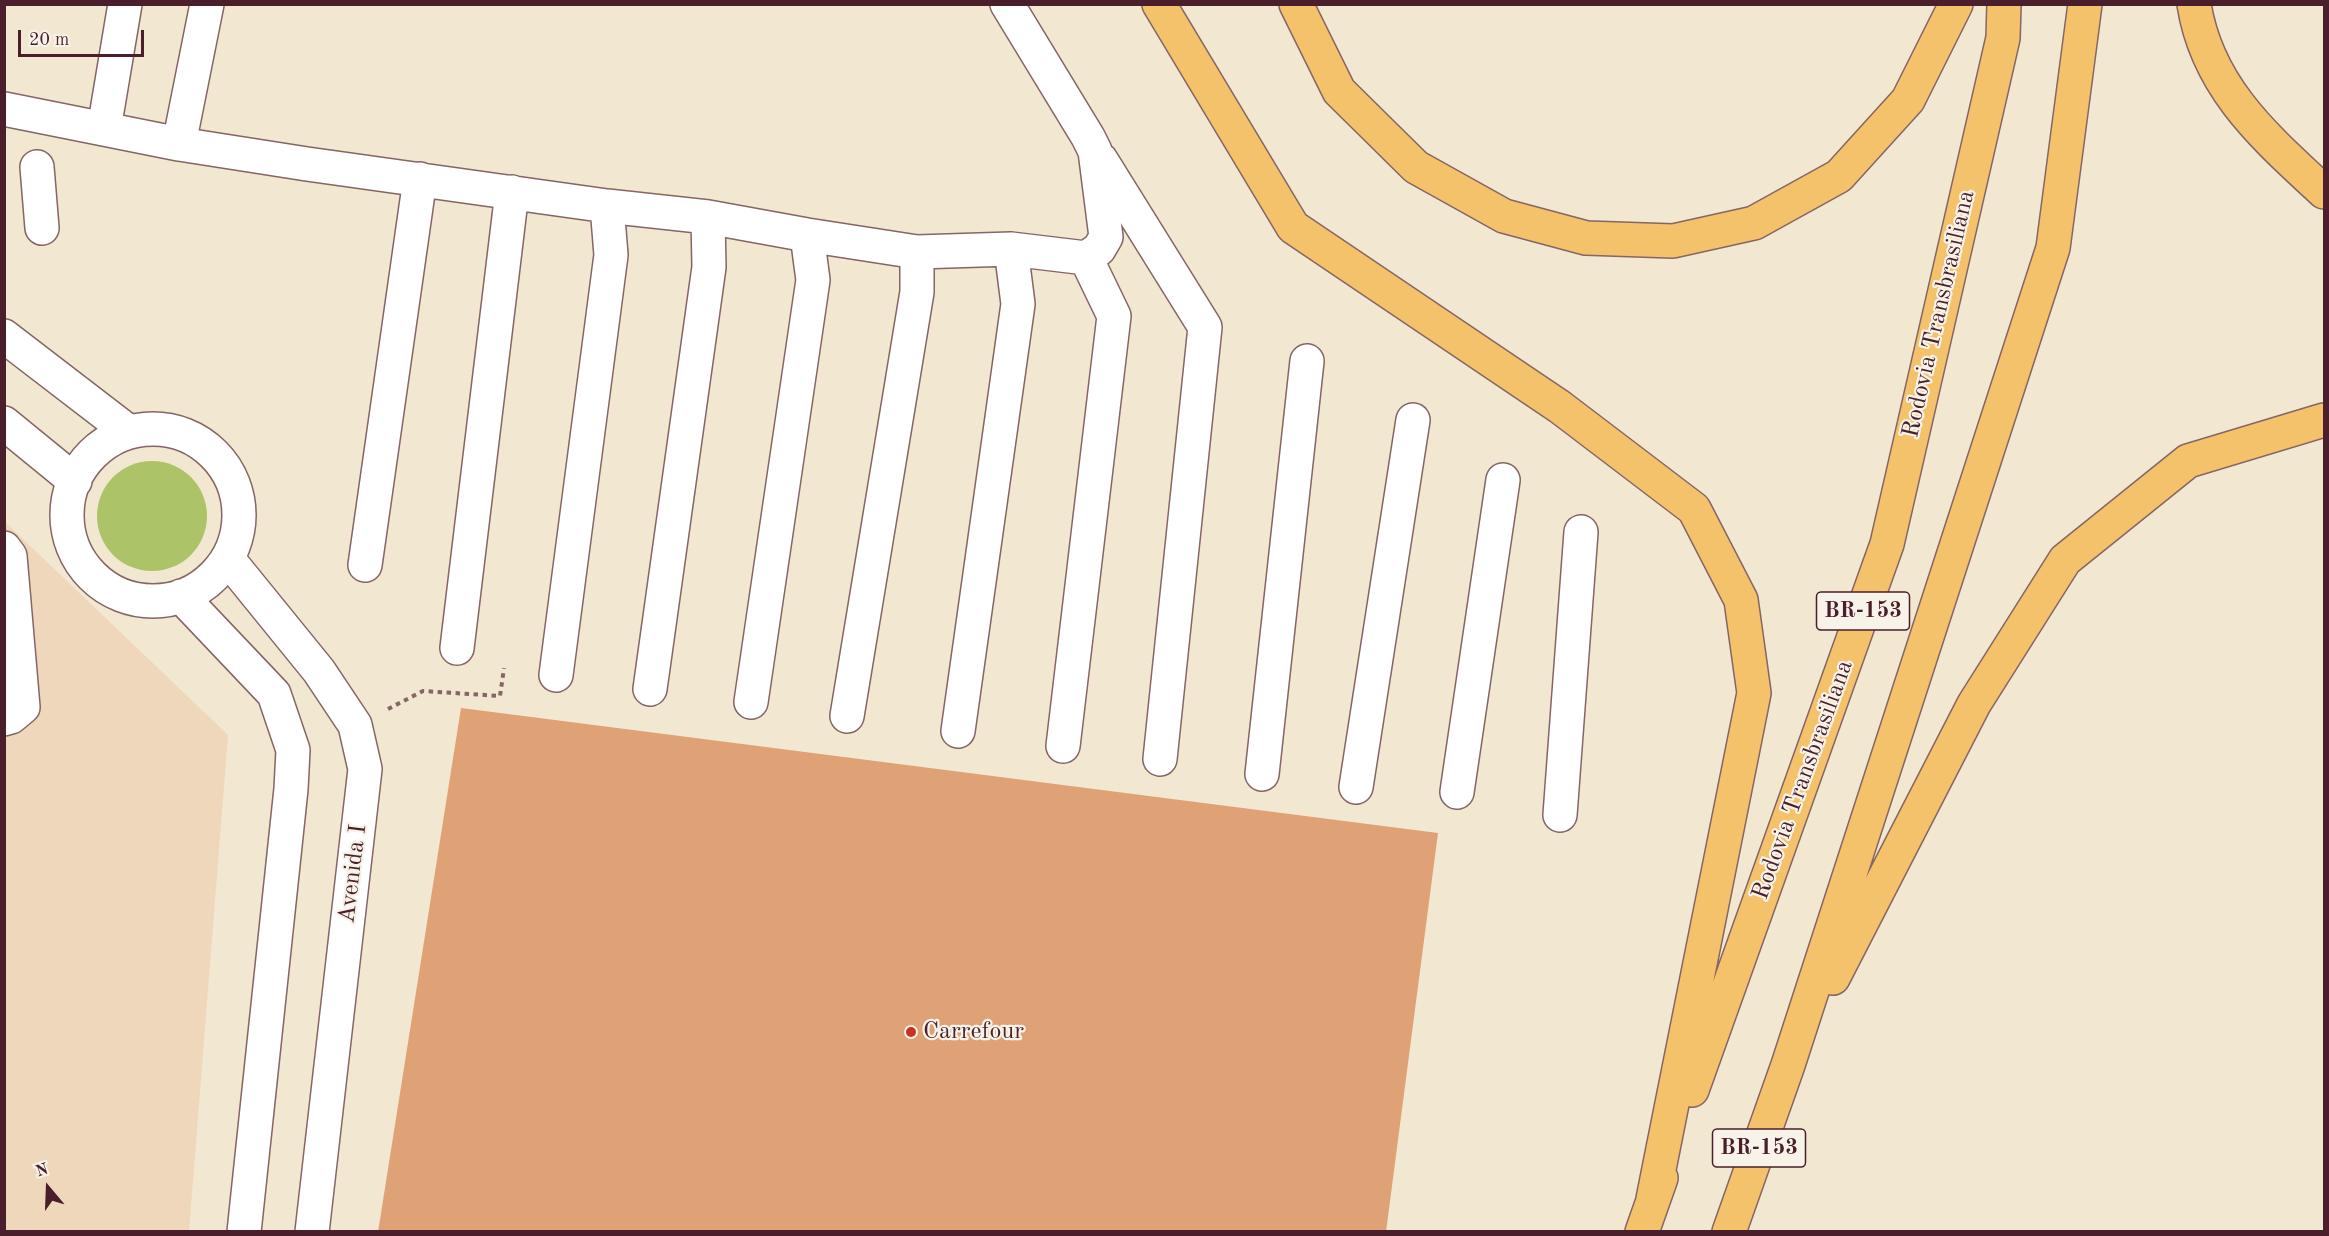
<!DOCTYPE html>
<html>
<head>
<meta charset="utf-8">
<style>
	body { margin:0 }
	#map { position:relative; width:2329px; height:1236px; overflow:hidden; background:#f2e7d0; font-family:"Old Standard TT",serif }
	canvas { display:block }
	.frame { position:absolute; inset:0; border:6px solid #4a1f2b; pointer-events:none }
	.north { position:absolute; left:18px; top:1158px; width:60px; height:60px; -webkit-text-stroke:4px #f7f3e8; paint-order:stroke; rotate:341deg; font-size:16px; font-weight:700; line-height:24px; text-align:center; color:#4a1f2b }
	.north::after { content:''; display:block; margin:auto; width:21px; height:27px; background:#4a1f2b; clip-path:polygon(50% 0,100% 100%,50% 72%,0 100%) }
	.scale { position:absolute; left:18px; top:30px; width:126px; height:27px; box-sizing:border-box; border:3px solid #4a1f2b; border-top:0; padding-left:8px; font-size:18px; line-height:21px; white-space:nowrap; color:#4a1f2b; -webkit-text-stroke:4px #f7f3e8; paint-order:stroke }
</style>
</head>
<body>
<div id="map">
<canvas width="2329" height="1236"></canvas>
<div class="frame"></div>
<div class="north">N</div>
<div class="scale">20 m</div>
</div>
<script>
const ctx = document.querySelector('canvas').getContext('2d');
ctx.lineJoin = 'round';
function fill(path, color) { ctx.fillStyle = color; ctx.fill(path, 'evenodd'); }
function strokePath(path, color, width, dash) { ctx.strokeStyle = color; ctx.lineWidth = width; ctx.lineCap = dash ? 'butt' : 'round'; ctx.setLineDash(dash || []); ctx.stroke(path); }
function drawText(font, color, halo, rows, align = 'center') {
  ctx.font = font + ' "Old Standard TT",serif'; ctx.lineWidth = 4.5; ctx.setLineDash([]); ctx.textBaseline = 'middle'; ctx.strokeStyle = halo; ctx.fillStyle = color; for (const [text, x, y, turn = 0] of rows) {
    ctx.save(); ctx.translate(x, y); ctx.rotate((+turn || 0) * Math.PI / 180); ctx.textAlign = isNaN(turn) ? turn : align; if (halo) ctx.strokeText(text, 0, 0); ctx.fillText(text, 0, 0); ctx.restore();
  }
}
fill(new Path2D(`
	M4 521 228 735 189 1231H5Z`), '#eed7bb');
fill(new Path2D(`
	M97 516a55 55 0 1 1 110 0a55 55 0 1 1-110 0Z`), '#acc368');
fill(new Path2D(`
	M461 708 1438 833 1386 1232H378Z`), '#dfa277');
const minor = new Path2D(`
	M4 109 179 144 307 164 607 206 708 217 807 235 917 252 1011 249 1086 258 1099 249 1106 237 1095 151 1088 137 1007 4
	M104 129 125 4
	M179 144 207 4
	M1101 160 1205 327 1160 759
	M37 167 42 228
	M4 336 129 432
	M4 423 75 481
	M67 515a86 86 0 1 1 172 0a86 86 0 1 1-172 0Z
	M4 548 10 556 23 707 11 717 4 719
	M228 559 319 671 355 725 365 769 312 1232
	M365 565 420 179
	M181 596 274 694 293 750 291 789 244 1232
	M457 648 512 192
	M556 675 611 255 607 206
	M650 689 709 267 708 217
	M751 702 813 280 807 235
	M847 716 917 292V252
	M958 731 1018 304 1011 249
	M1063 746 1114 316 1086 258
	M1262 774 1307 361
	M1356 787 1413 420
	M1457 792 1503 480
	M1560 815 1581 532`);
const highway = new Path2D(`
	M1159 4 1293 227 1560 407 1694 509 1741 600 1754 693 1653 1199
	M1296 4 1339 91 1416 167 1504 216 1586 238 1673 241 1754 223 1839 176 1908 100 1956 4
	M2194 4C2207 88 2266 138 2324 192
	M1833 978 1974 704 2065 560 2188 461 2324 420
	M1692 1090 1887 544 2003 38 2004 4
	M1642 1232 1661 1178
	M1729 1232 1788 1065 2053 248 2085 4`);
strokePath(minor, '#856565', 36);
strokePath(highway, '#856565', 36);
strokePath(new Path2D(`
	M388 709 423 691 500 696 504 668`), '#856565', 4, [4.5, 4.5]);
strokePath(minor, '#fff', 33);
strokePath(highway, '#f4c26a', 33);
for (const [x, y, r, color] of [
	[911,1032,6,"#c8321e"]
]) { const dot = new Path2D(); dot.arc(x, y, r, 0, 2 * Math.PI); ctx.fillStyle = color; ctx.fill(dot); strokePath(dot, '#f7f3e8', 2); }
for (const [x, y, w] of [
	[1863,611,93],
	[1759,1148,93]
]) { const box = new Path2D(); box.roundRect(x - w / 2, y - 19, w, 38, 4.5); ctx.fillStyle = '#f7f3e8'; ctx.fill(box); strokePath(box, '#4a1f2b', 1.5); }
drawText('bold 22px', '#4a1f2b', null, [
	["BR-153",1863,611],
	["BR-153",1759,1148]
]);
drawText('24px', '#4a1f2b', '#f7f3e8', [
	["Rodovia Transbrasiliana",1939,314,-77],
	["Rodovia Transbrasiliana",1803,780,-70],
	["Avenida I",353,874,-83]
]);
drawText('24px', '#4a1f2b', '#f7f3e8', [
	["Carrefour",923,1032]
], 'left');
</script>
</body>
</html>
